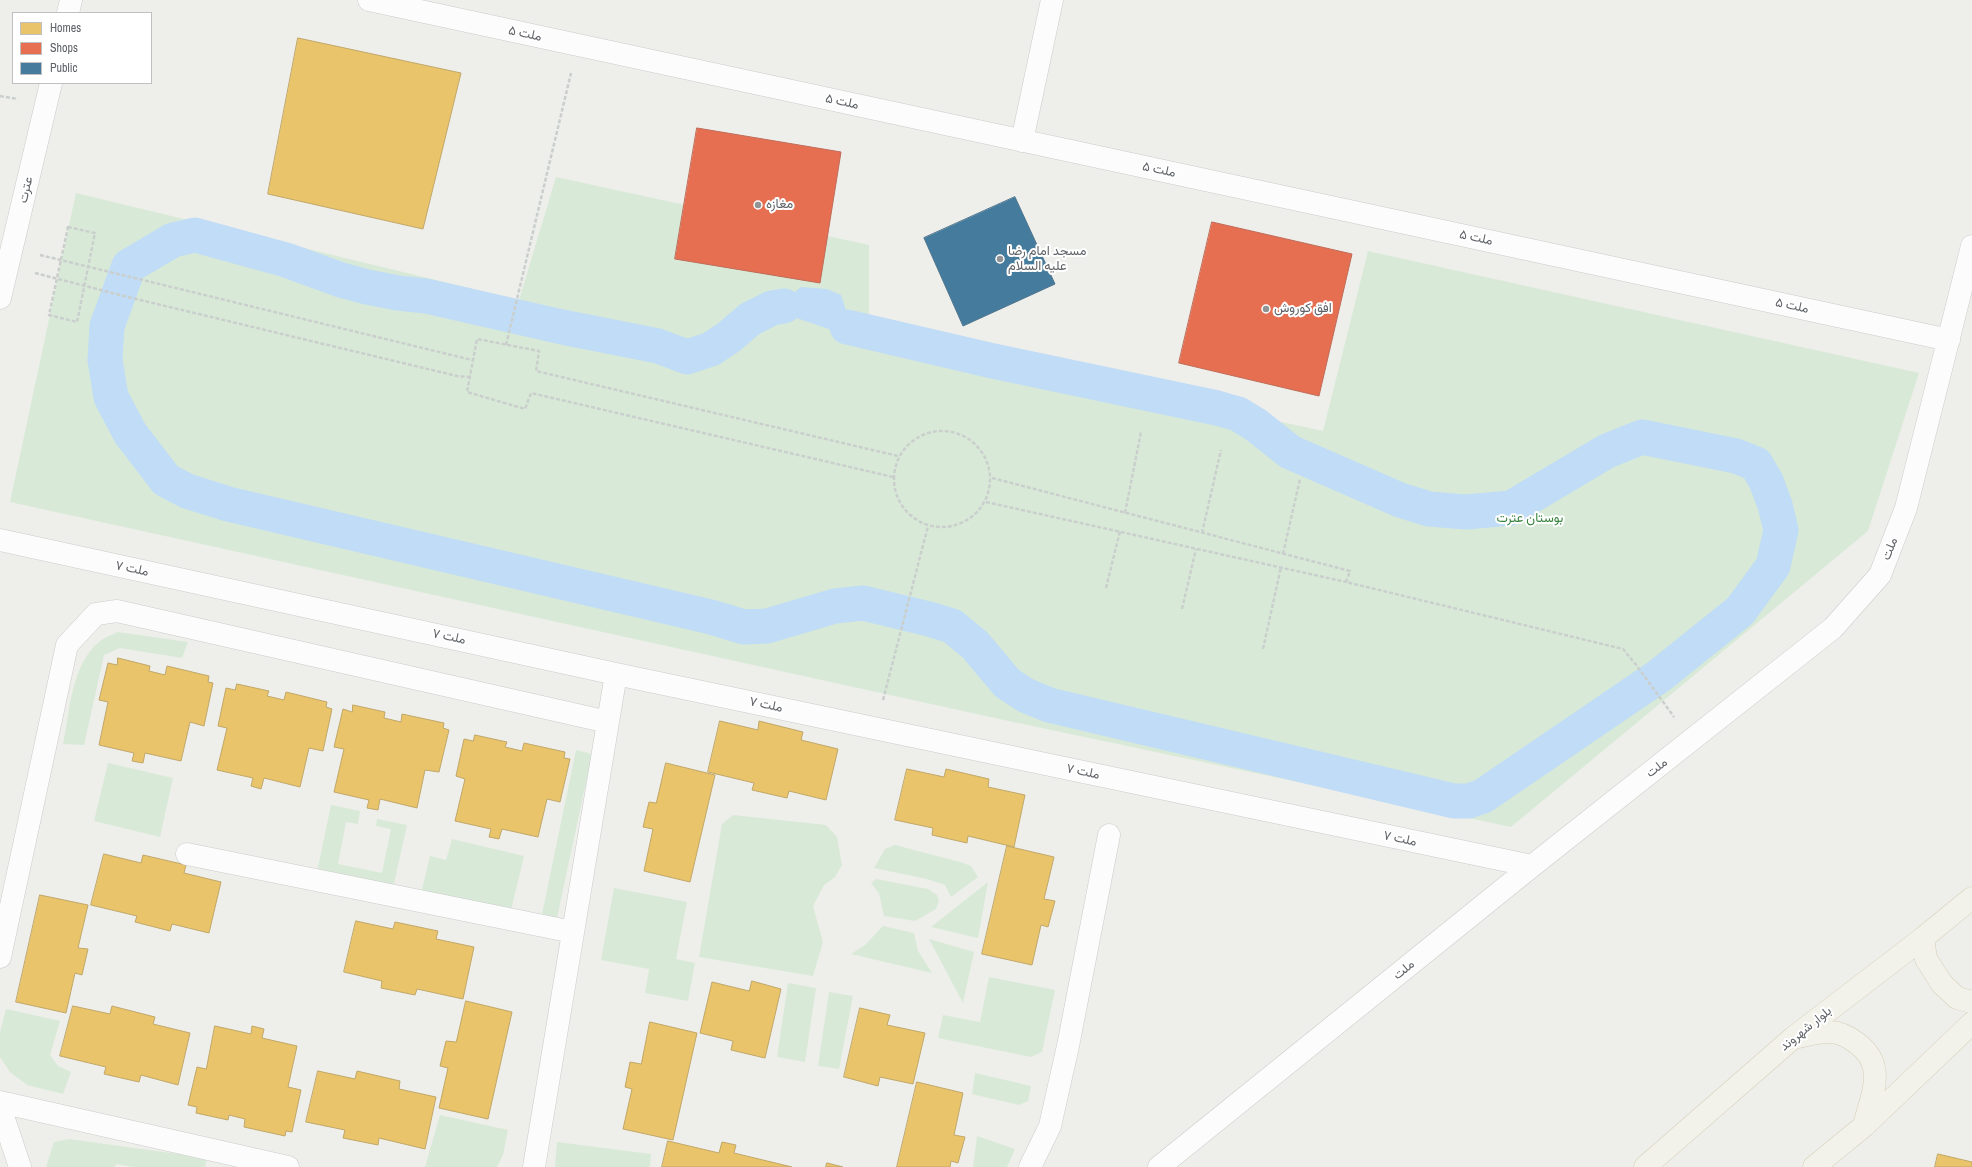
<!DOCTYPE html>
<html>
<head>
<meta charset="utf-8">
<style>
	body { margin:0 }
	#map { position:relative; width:1972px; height:1167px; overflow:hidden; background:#eeeeea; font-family:"Archivo Narrow",sans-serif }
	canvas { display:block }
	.legend { position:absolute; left:12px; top:12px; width:140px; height:72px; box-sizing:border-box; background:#fff; border:1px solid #bfc0c2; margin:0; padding:5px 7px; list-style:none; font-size:12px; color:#5f6267 }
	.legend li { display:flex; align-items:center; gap:8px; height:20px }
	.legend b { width:20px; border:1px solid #bfc0c2 }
</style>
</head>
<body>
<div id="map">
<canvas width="1972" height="1167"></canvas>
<ul class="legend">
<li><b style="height:11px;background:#e9c46a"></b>Homes</li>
<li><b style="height:11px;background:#e76f51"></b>Shops</li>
<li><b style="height:11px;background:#457b9d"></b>Public</li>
</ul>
</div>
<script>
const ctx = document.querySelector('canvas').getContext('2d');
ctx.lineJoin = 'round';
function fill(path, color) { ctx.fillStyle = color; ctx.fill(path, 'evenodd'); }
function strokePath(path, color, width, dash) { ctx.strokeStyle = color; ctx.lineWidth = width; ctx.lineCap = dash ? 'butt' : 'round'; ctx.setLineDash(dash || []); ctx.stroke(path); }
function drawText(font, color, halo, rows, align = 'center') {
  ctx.font = font + ' "Archivo Narrow",Vazirmatn,sans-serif'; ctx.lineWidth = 4; ctx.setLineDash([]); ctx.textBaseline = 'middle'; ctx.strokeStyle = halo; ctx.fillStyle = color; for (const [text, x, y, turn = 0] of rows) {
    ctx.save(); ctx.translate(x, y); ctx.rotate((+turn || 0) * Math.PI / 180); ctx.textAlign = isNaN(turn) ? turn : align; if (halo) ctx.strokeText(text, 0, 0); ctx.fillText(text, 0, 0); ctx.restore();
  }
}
fill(new Path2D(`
	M556 177 869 245V332L1323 431 1368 251 1919 373 1868 531 1511 827 1004 720 10 502 76 193 519 300Z
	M118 632 188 642 182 658 120 648 104 655 84 745 63 744C70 711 71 665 99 642 104 637 112 635 118 632Z
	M576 750 592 754 557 918 542 914Z
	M108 763 173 778 160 837 94 821Z
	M331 805 360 811 358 824 346 822 338 864 382 873 391 829 376 826 377 819 407 825 393 888 317 872Z
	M733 815 826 825 837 837 842 865 835 877 824 885 813 906 823 942 813 976 699 957 722 824Z
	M452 839 524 856 509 919 420 898 430 856 446 860Z
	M895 845 960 862 971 866 978 877 951 897 945 885 927 879 874 868 885 849Z
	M876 879 928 889 937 895 939 901 936 909 915 921 884 916 879 893 871 883Z
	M988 882 978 938 931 927Z
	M614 888 687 902 676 959 695 963 688 1001 645 993 649 969 601 960Z
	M883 926 914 933 918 951 932 973 851 954 865 945Z
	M929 939 974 952 963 1003Z
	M989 977 1055 990 1042 1052 1031 1057 938 1038 943 1015 980 1022Z
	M788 983 816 988 805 1062 777 1057Z
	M829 992 853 996 839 1069 818 1066Z
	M6 1009 60 1021 50 1055 58 1066 71 1072 63 1094 27 1085 10 1072 0 1057V1032Z
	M975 1073 1031 1086 1028 1101 1019 1105 972 1094Z
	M440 1115 508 1130 503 1155 497 1167H425Z
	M977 1136 1015 1149 1007 1167H973Z
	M69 1139 207 1158 205 1167H133L116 1164 115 1167H46L54 1142Z
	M557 1142 651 1154 650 1167H555Z`), '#d8ead7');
fill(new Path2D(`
	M801 287 827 289 841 295C846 309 850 320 843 334L782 313C784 301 792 294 801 287Z`), '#c0dcf6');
const homes = new Path2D(`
	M298 38 461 73 423 229 268 194Z
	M118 658 150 666 149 671 165 675 167 666 209 676 208 682 213 683 204 726 190 722 181 761 145 753 143 763 132 761 134 753 99 745 108 702 99 700 108 663 117 665Z
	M237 684 269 691 267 696 284 700 286 692 327 702 326 707 332 709 323 751 309 748 300 787 264 778 261 789 251 786 253 778 217 770 227 728 218 726 226 688 235 690Z
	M353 705 385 712 384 718 401 722 402 714 444 723 443 728 449 730 439 772 425 770 417 808 380 799 378 810 367 808 369 800 334 792 344 749 334 747 343 709 352 712Z
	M720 721 758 730 759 721 803 732 801 740 838 749 826 800 789 791 787 798 752 790 754 783 708 772Z
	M475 735 507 742 505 747 522 751 524 743 565 752 564 758 570 759 560 802 547 799 538 837 502 829 499 839 489 837 491 829 455 821 465 779 456 776 464 739 473 741Z
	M666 763 715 775 690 882 644 871 653 829 643 827 649 802 656 803Z
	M907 769 944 777 946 769 989 779 988 787 1025 795 1014 847 968 836 967 843 932 835 933 828 895 820Z
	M1007 846 1054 857 1044 899 1055 901 1048 927 1041 925 1032 965 982 954Z
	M104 854 141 863 143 855 186 865 184 873 221 882 209 933 172 924 170 931 135 922 137 916 91 905Z
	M40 895 88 905 78 948 88 949 82 975 75 973 66 1013 16 1002Z
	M356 921 393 929 395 922 438 931 436 939 474 947 463 999 417 989 415 995 381 988 382 981 344 972Z
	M752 981 781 989 765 1058 731 1050 733 1041 700 1033 712 982 749 991Z
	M466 1001 512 1012 488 1119 439 1108 448 1068 440 1066 446 1041 456 1042Z
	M73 1006 110 1014 112 1006 155 1017 153 1024 190 1033 178 1085 141 1075 139 1082 104 1074 106 1067 60 1056Z
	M860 1008 890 1015 887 1025 925 1033 913 1084 880 1077 878 1086 844 1077Z
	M650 1022 697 1033 673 1140 623 1129 632 1089 625 1087 630 1062 641 1064Z
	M215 1026 251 1034 252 1026 264 1029 262 1038 297 1046 288 1087 301 1090 292 1132 286 1131 285 1136 244 1127 245 1119 229 1115 228 1120 196 1113 197 1107 188 1105 197 1067 206 1069Z
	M318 1071 355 1079 357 1071 400 1081 399 1089 436 1097 425 1149 379 1138 378 1145 343 1138 345 1130 306 1122Z
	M917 1082 963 1093 954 1135 965 1137 958 1163 951 1161 950 1167H897Z
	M668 1141 719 1153 722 1142 736 1145 734 1153 792 1167H662Z
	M1938 1154 1972 1162V1167H1935Z
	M827 1163 843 1167H826Z`);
fill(homes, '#e9c46a');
strokePath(homes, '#c0a769', 1);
const shops = new Path2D(`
	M697 128 841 152 820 283 675 259Z
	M1212 222 1352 254 1319 396 1179 363Z`);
fill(shops, '#e76f51');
strokePath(shops, '#be6b58', 1);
const public = new Path2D(`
	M1015 197 1055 284 963 326 924 238Z`);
fill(public, '#457b9d');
strokePath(public, '#4d748d', 1);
strokePath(new Path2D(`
	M784 306 772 308 750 319 729 337 711 349 687 357 658 346 562 327 426 296 398 293 367 287 341 280 286 260 195 235 173 240 129 266 107 326 105 360 111 397 130 433 166 480 187 491 228 504 711 617 744 627 767 626 835 606 863 603 929 619 952 626 975 645 1007 683 1025 695 1049 705 1454 801H1469L1483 796 1659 676 1740 611 1773 566 1781 530 1775 505 1766 481 1756 464 1736 456 1642 437 1607 451 1511 508 1466 512 1429 509 1400 500 1290 452 1256 425 1238 414 1217 408 993 361 847 327`), '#c0dcf6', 35);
const minor = new Path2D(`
	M369 0 1949 340
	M68 13 71 0
	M1022 141 1052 0
	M0 298 51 83
	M0 540 616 674 1532 866
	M187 854 573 932
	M0 957 67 645 96 614 117 611 608 722
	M0 1102 288 1167
	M0 1107 20 1167
	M534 1167 616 674
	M1030 1167 1050 1126 1068 1046 1109 835
	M1159 1167 1532 866 1833 628 1880 575 1906 508 1972 246`);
const major = new Path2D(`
	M1923 938 1926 959 1942 984 1957 998 1972 1002
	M1798 1037C1807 1035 1818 1032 1828 1032 1846 1031 1871 1050 1874 1068 1878 1086 1868 1108 1864 1126
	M1645 1167 1794 1037 1923 938 1972 898
	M1814 1167 1864 1126 1972 1023`);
strokePath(minor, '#cbcccb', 23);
strokePath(major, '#d5cfb9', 23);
strokePath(new Path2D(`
	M0 96 18 99
	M68 227 95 233 77 322 49 315Z
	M40 255 472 360
	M35 273 132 298 457 376 469 377
	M506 345 571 73
	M894 479a48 48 0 1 1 96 0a48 48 0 1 1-96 0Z
	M893 477 531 393 525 409 467 392 477 339 539 351 536 371 898 456
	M992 478 1350 571 1346 582 1623 649 1637 666 1674 717
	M986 502 1346 582
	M1125 513 1141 432
	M1202 533 1221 450
	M1283 554 1300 479
	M1106 588 1120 531
	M1182 609 1196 549
	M1263 649 1281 567
	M883 700 928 526`), '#cacfcd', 2.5, [4, 2]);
strokePath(minor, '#fcfcfc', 22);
strokePath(major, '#f3f2ea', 22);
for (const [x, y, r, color] of [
	[758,205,4,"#919395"],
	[1000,259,4,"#919395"],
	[1266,309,4,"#919395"]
]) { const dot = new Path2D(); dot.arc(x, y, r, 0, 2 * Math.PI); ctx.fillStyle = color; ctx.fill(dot); strokePath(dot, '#fff', 1.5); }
drawText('13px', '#5f6267', '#fff', [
	["ملت ۵",525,34,12],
	["ملت ۵",842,102,12],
	["ملت ۵",1159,170,12],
	["عترت",26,190,-77],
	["ملت ۵",1476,238,12],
	["ملت ۵",1792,306,12],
	["ملت",1890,549,-68],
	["ملت ۷",132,569,12],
	["ملت ۷",449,637,12],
	["ملت ۷",766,705,12],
	["ملت",1657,768,-38],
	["ملت ۷",1083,772,12],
	["ملت ۷",1400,839,12],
	["ملت",1404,970,-39],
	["بلوار شهروند",1806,1029,-39]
]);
drawText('13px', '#5f6267', '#fff', [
	["مغازه",766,205],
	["مسجد امام رضا",1008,252],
	["علیه السلام",1008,267],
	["افق کوروش",1274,309]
], 'left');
drawText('13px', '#398440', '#fff', [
	["بوستان عترت",1530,519]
]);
</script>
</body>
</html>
